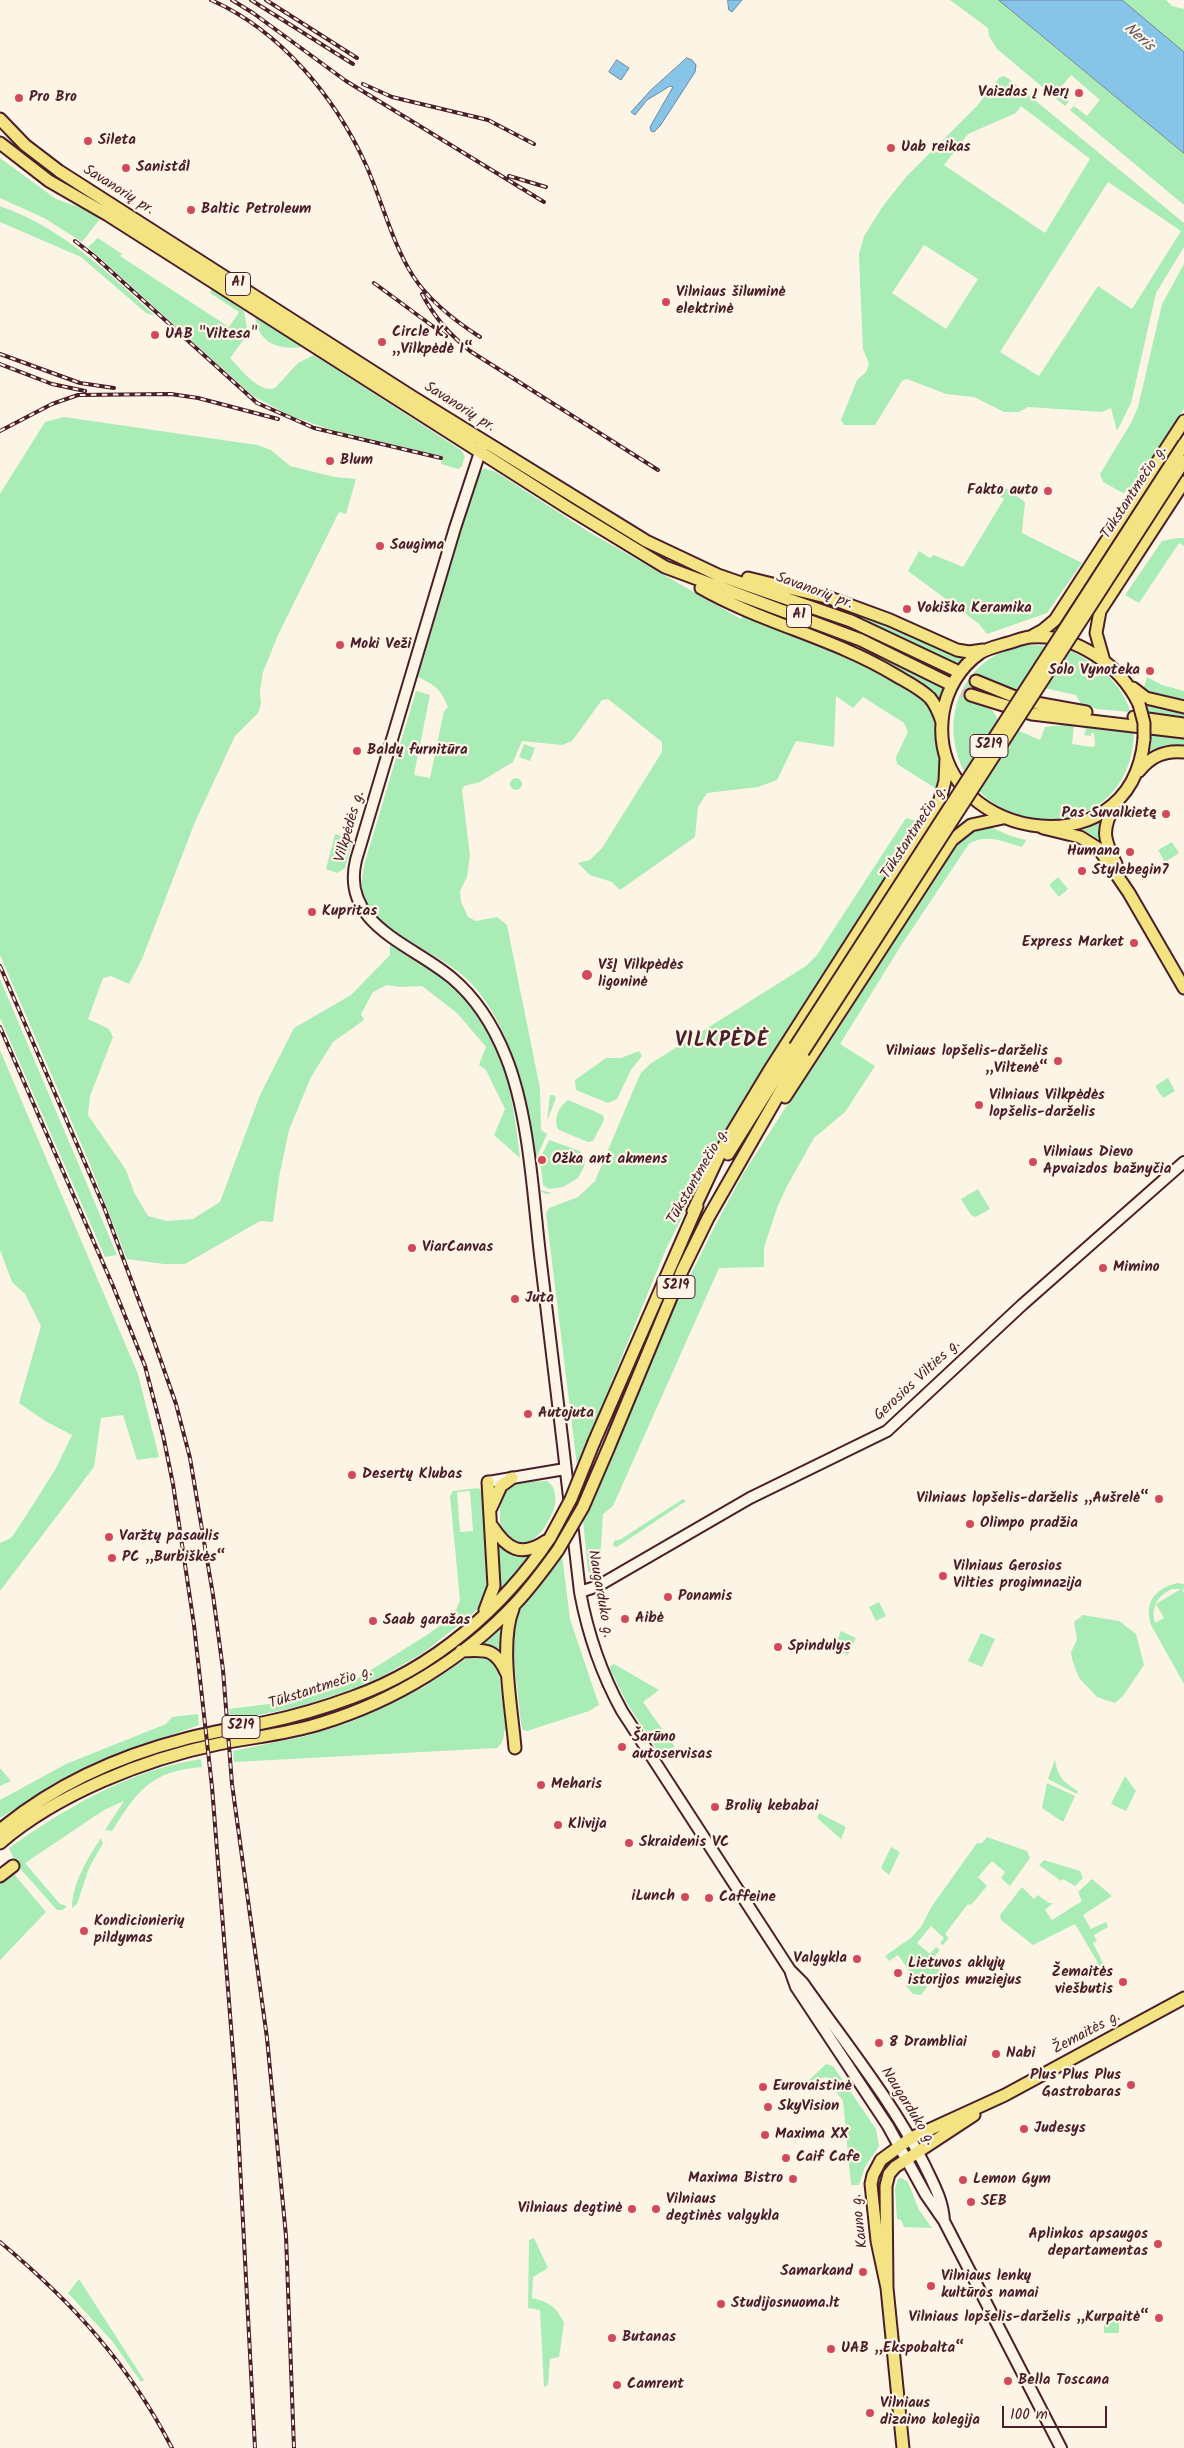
<!DOCTYPE html>
<html>
<head>
<meta charset="utf-8">
<style>
	body { margin:0 }
	#map { position:relative; width:1184px; height:2448px; overflow:hidden; background:#fcf5e5; font-family:Kalam,sans-serif }
	canvas { display:block }
	.scale { position:absolute; left:1002px; top:2406px; width:105px; height:22px; box-sizing:border-box; border:2px solid #4a1f2b; border-top:0; padding-left:6px; font-size:15px; line-height:18px; white-space:nowrap; color:#4a1f2b; -webkit-text-stroke:4px #fcf5e5; paint-order:stroke }
</style>
</head>
<body>
<div id="map">
<canvas width="1184" height="2448"></canvas>
<div class="scale">100 m</div>
</div>
<script>
const ctx = document.querySelector('canvas').getContext('2d');
ctx.lineJoin = 'round';
function fill(path, color) { ctx.fillStyle = color; ctx.fill(path, 'evenodd'); }
function strokePath(path, color, width, dash) { ctx.strokeStyle = color; ctx.lineWidth = width; ctx.lineCap = dash ? 'butt' : 'round'; ctx.setLineDash(dash || []); ctx.stroke(path); }
function drawText(font, color, halo, rows, align = 'center') {
  ctx.font = font + ' Kalam,sans-serif'; ctx.lineWidth = 4.5; ctx.setLineDash([]); ctx.textBaseline = 'middle'; ctx.strokeStyle = halo; ctx.fillStyle = color; for (const [text, x, y, turn = 0] of rows) {
    ctx.save(); ctx.translate(x, y); ctx.rotate((+turn || 0) * Math.PI / 180); ctx.textAlign = isNaN(turn) ? turn : align; if (halo) ctx.strokeText(text, 0, 0); ctx.fillText(text, 0, 0); ctx.restore();
  }
}
fill(new Path2D(`
	M950 0H999L1184 153V205L1070 110 1074 106 1087 116 1100 100 1071 75 1057 92 1069 101 1065 106 997 49 989 36 988 28Z
	M1122 0H1166L1172 6 1184 9V52Z
	M1003 76 1008 78 1184 223V247L1156 293 1131 403 1117 431 1111 408 1102 412 1028 407 1019 412H1004L974 397 946 394 907 379 902 381 875 425H844L841 420 857 380 866 372 869 364 863 349 860 282 859 254 864 236 883 206 906 177 977 106 999 78ZM1021 106 1090 159 1045 233 944 165 968 134 1016 113ZM1108 182 1181 231 1132 309 1098 286 1039 376 1000 352ZM924 245 978 279 946 329 892 293Z
	M0 158 56 199 87 210 100 219 82 242 44 218 0 198Z
	M0 206C64 229 106 271 155 316L146 313 81 257 0 222Z
	M98 238 122 254 120 256 229 327 239 312 210 293 212 289 244 311 248 334 230 358C240 368 259 394 275 388L298 363 314 355 461 450 465 456 462 466 458 469 441 464 442 456 328 429 289 415 253 396 88 247Z
	M1184 264V409L1132 489 1123 493 1103 482 1100 474 1131 423 1138 407 1162 304Z
	M255 317 302 347C277 350 259 343 255 317Z
	M64 417 257 445 271 450 290 466 335 477 356 479 346 514 339 512 278 635 263 672 260 691 261 704 258 713 235 736 195 822 142 959 129 984 111 976 103 978 88 1019 109 1029 113 1037 90 1096 88 1115 126 1170 134 1192 148 1216 167 1221 193 1219 220 1202 260 1095 294 1028 351 995 390 955V941C415 957 443 974 464 995 506 1039 513 1101 520 1158L494 1135 505 1109 486 1070 479 1065 486 1047 457 1013 422 986 400 987 387 985 373 992 361 1014 364 1020 333 1042 311 1077 289 1130 279 1177 273 1222 260 1221 185 1264H164L127 1259 89 1162 0 955V494L45 422Z
	M484 468 496 472 589 532 741 619 745 612C793 633 841 652 887 676 900 683 917 690 926 701 944 724 944 766 937 793L935 788 897 764 896 757 908 732 904 723 863 697 853 708 836 696 834 747 796 741 777 780 758 787 707 793 698 807 695 837 620 890 612 882 590 875 578 863 590 860 602 848 662 752V742L608 699 602 700 572 741 562 745 522 741 513 762 480 782 464 786 462 790 470 856 467 877 460 891 461 902 468 917 476 921 497 917 507 925 540 1088 541 1130 547 1134 536 1159 540 1190 552 1193 546 1194 538 1190C526 1118 522 1037 469 981 443 954 377 932 365 900 360 887 362 875 365 862L416 691 430 695 414 775 430 778 444 711 448 707C440 688 436 686 418 677L477 475Z
	M1004 487 1025 502 1022 533 1082 563 1047 613 987 634 978 623 908 571 919 551 930 558 934 555 963 567 1004 499 999 496Z
	M1177 538H1184V546L1179 543 1139 603 1125 595 1162 541Z
	M635 541 698 572 846 624 952 675 950 679C914 659 876 640 837 625 768 599 699 579 635 541Z
	M764 585C808 597 852 610 895 627 919 637 941 651 966 657L958 667 875 625Z
	M776 614 868 649 946 688 941 699 926 688Z
	M1029 645 1048 646 1018 691 994 685 978 676 970 700 992 710 999 721 965 773C936 717 964 653 1029 645Z
	M1069 650C1098 664 1120 681 1131 712L1097 709 1081 704 1076 695 1044 688Z
	M1147 677 1162 685 1184 691V703L1155 695 1144 687Z
	M1146 705 1184 713V719L1149 714Z
	M1074 724 1072 744 1092 747 1095 746 1094 733H1091V736L1084 735 1086 729 1081 728 1082 725 1134 730C1134 793 1085 831 1024 816 1007 812 990 804 979 790L1017 730 1040 740 1045 727Z
	M1151 732 1184 737V748L1175 746 1150 750Z
	M524 744 535 748 530 761 519 757Z
	M510 784a6 6 0 1 1 12 0a6 6 0 1 1-12 0Z
	M906 818 921 822 747 1096 716 1149 666 1249 577 1466 546 1213 549 1208 578 1197 595 1181 635 1086 641 1073 650 1064 806 966 817 955Z
	M1100 822 1099 829 1102 846 1082 831Z
	M988 826 1011 836 1026 840 1022 847C1004 842 986 833 969 844L902 944 840 1044 875 1066 845 1112 814 1138 786 1188 777 1208 764 1248V1267L719 1268 613 1506 603 1514 599 1576 593 1577 588 1571 583 1520 595 1496 674 1308 716 1224 743 1174 955 843 967 830Z
	M335 834 353 839 345 868 337 873 326 869Z
	M1172 842 1179 853 1165 862 1158 850Z
	M1058 877 1068 889 1059 897 1049 885Z
	M0 979 117 1255 105 1257 0 1018Z
	M0 1050 138 1374 159 1457 137 1460 123 1415 101 1418 94 1467 0 1591V1543L11 1538 20 1525 55 1470 72 1435 45 1421 19 1403 41 1326 25 1294 12 1282 0 1250Z
	M639 1051 642 1056 631 1070 617 1099 608 1103 576 1090 575 1080 606 1058H621Z
	M1168 1078 1175 1091 1163 1098 1155 1086Z
	M550 1095H554L556 1098 547 1121Z
	M568 1100 603 1115 604 1120 593 1141 588 1142 559 1130C552 1121 559 1106 568 1100Z
	M549 1140 580 1151 585 1159 584 1167 578 1178 563 1187 549 1189 543 1185 540 1159Z
	M978 1189 990 1209 976 1217 971 1215 961 1199Z
	M548 1481C549 1484 553 1485 554 1490 558 1504 553 1513 546 1525 537 1541 516 1553 503 1533 498 1525 499 1496 506 1489 514 1482 537 1481 548 1481Z
	M479 1488 483 1494 490 1584 485 1603 469 1617 423 1653 383 1676 358 1687 302 1706 230 1721 229 1709 300 1700 347 1685 430 1633 454 1615 460 1600 450 1496 453 1491ZM470 1491 473 1531 460 1532 457 1492Z
	M683 1499 686 1501 617 1547 613 1546 614 1541 621 1539Z
	M496 1539 535 1552 500 1592Z
	M562 1555 570 1619 599 1705 589 1711 527 1731 523 1730 521 1723 511 1635 515 1614Z
	M1178 1583 1184 1584V1589H1182L1184 1593V1684L1151 1625C1144 1602 1155 1588 1178 1583ZM1172 1589H1181L1156 1604 1164 1618 1155 1623C1151 1607 1157 1596 1172 1589Z
	M879 1602 886 1616 876 1621 869 1607Z
	M1083 1615 1119 1621 1136 1634 1144 1665 1123 1696 1115 1703 1097 1697 1079 1678 1072 1659 1071 1652 1077 1640 1074 1622Z
	M501 1623 505 1661 490 1647 477 1644Z
	M841 1631 856 1638 848 1655 834 1648Z
	M981 1633 995 1639 982 1667 968 1661Z
	M473 1654 488 1656 497 1666 499 1673 506 1730 504 1731C504 1738 503 1743 497 1748L234 1762 233 1751 306 1736 353 1721 424 1687Z
	M614 1664 659 1690 643 1702 675 1747 662 1751 657 1749 628 1705 610 1669V1666Z
	M198 1714 199 1725 114 1755 63 1779 0 1818V1800L66 1764 166 1724 172 1717Z
	M201 1759 202 1767C151 1771 138 1790 112 1831L105 1830 124 1801 104 1810 25 1863 60 1904 67 1906 63 1910H57L17 1865 9 1848C67 1807 130 1770 201 1759Z
	M1055 1759C1057 1776 1063 1782 1078 1791L1077 1794 1048 1779Z
	M0 1768 11 1781 0 1786Z
	M1125 1776 1136 1791 1126 1811 1111 1804Z
	M1047 1783 1075 1796 1063 1822 1042 1808Z
	M819 1813 846 1827 841 1839 817 1818Z
	M987 1837 1027 1851 1030 1858 1010 1886 1001 1878 1005 1872 992 1861 978 1877 987 1886 972 1904 967 1905 945 1934 949 1938 943 1945 940 1943 944 1938 931 1926 917 1943 930 1954 936 1947 940 1950 932 1960 941 1968 921 1995 913 1994 906 1986 910 1972 898 1955 889 1961 885 1956 912 1937 921 1927 932 1906 977 1843H982Z
	M101 1838 103 1843 89 1868 77 1904 72 1908C72 1883 88 1858 101 1838Z
	M891 1847 900 1852 889 1875 881 1868Z
	M1044 1860 1080 1871 1083 1878 1075 1886 1063 1879 1061 1881 1039 1865Z
	M14 1874 46 1912 0 1960V1881L7 1876Z
	M1092 1879 1112 1896 1083 1915 1091 1929 1106 1922 1108 1927 1094 1935 1097 1941 1093 1943 1104 1965 1098 1970 1091 1967 1098 1963 1075 1924 1033 1945 1001 1920 1000 1915 1022 1887 1034 1899 1038 1895 1049 1903H1053L1045 1910 1052 1920 1082 1901 1078 1892Z
	M826 2064 833 2066 876 2129 879 2146 865 2167 859 2185H851L843 2101 826 2077 808 2081Z
	M902 2178 908 2182 919 2210 932 2228 904 2227 901 2220 897 2219 895 2189 898 2179Z
	M534 2238 548 2268 533 2277 532 2298C549 2302 556 2306 564 2323L559 2357 550 2359 548 2385 544 2387 540 2310 528 2308 529 2240Z
	M79 2279 144 2380 141 2382 112 2341 68 2293Z
	M1104 2320H1119V2333H1104Z`), '#aaecb5');
const water = new Path2D(`
	M728 0H742L732 12 729 10Z
	M999 0H1122L1184 52V153Z
	M687 58 692 60 696 65 695 72 660 126 654 132 651 131 650 127 673 87 670 86 647 100 635 115 631 112 651 90Z
	M617 60 629 68 621 80 609 72Z`);
fill(water, '#87c5e8');
strokePath(water, '#6f839c', 1);
strokePath(new Path2D(`
	M948 683 971 695`), '#d8cac0', 11, [11, 5.5]);
const secondary = new Path2D(`
	M482 446 455 528 356 860C340 925 412 944 452 978 477 999 494 1027 506 1057 530 1117 533 1199 541 1263 554 1373 568 1482 580 1592 588 1635 601 1673 622 1711L790 1970 803 1983C845 2043 891 2099 924 2164 933 2183 943 2200 944 2221
	M488 1482 565 1469
	M580 1592 598 1586 750 1498 887 1431 1022 1305 1184 1162
	M791 1973 796 1987 888 2126 926 2195 944 2221 1061 2448`);
const primary = new Path2D(`
	M1114 806C1101 831 1104 839 1116 864
	M1043 828 1080 837 1099 849 1129 893 1184 988
	M887 2288 877 2241 871 2184 873 2175 881 2160 911 2138 1005 2095 1184 1998
	M903 2448 887 2288 886 2186 889 2174 895 2167 974 2115`);
const trunk = new Path2D(`
	M0 119 25 145 59 171 411 396 646 541 718 575 851 621 955 670
	M0 143 49 181 108 215 568 508 665 567 861 640 948 683
	M748 578 830 598 890 620 957 650 969 652 983 650
	M701 588C762 623 834 638 895 675 907 682 920 688 930 698 936 705 939 713 942 722
	M1032 636 1043 630 1055 620 1184 421
	M1104 661 1096 633 1100 611 1184 482
	M976 681 1025 701 1086 712
	M1133 688 1146 698 1184 707
	M971 695 1032 714 1184 732
	M1139 704C1120 665 1075 633 1030 637 1022 638 1015 641 1008 643 998 646 988 648 980 653 960 667 947 689 943 713 924 838 1131 878 1144 739
	M1134 717 1183 724
	M1139 771C1151 756 1165 750 1184 752
	M785 1097 952 840 971 825 1003 818
	M728 1154 795 1047
	M693 1211 722 1149 769 1071 938 807 945 781 946 758
	M594 1442 697 1206
	M608 1449 682 1271 708 1218 803 1052
	M491 1508 501 1486 512 1478
	M492 1526C507 1549 521 1558 546 1541
	M513 1609C499 1643 512 1710 515 1748
	M485 1610 494 1586 488 1482
	M461 1651C487 1649 496 1649 507 1674
	M0 1830C53 1786 119 1756 185 1739 212 1732 239 1728 267 1722 296 1716 326 1707 353 1697 434 1668 503 1608 550 1538
	M0 1843C57 1794 145 1759 218 1744 253 1737 288 1734 322 1723 394 1701 464 1659 516 1603 531 1587 545 1568 558 1550
	M0 1876 13 1866`);
strokePath(secondary, '#4a1f2b', 14);
strokePath(primary, '#4a1f2b', 15);
strokePath(trunk, '#4a1f2b', 15);
strokePath(secondary, '#fcf5e5', 10);
strokePath(primary, '#f4e382', 11);
strokePath(trunk, '#f4e382', 11);
const rail = new Path2D(`
	M211 0C281 31 335 97 366 165 382 201 392 243 413 276 430 302 455 321 480 337
	M232 0 253 13 346 81 544 202
	M251 0 353 64
	M266 0 357 58
	M363 84 392 97 488 120 534 144
	M509 176 546 187
	M75 241 93 255 257 403 314 428 441 458
	M374 283 446 336
	M422 294C435 318 449 334 470 351L658 470
	M0 354 80 383 114 388
	M0 364 52 384 85 391
	M0 431 52 404 78 395 171 394 198 398 278 419
	M0 966 104 1207 155 1344 176 1404 190 1458 213 1595 223 1670 232 1784 267 2038 286 2236 294 2448
	M0 1027 113 1286 145 1366 163 1435 173 1484 194 1625 212 1787 236 2090 255 2448
	M0 2242C73 2303 128 2363 172 2448`);
strokePath(rail, '#4a1f2b', 4);
strokePath(rail, '#fcf5e5', 2, [5.5]);
const trunkBridge = new Path2D(`
	M1139 704 1144 723V739
	M795 1047 1184 444
	M803 1052 1184 461
	M550 1538 571 1499 594 1442
	M558 1550 583 1507 608 1449`);
strokePath(trunkBridge, '#4a1f2b', 15, []);
strokePath(trunkBridge, '#f4e382', 11);
for (const [x, y, r, color] of [
	[1079,93,5,"#d1495b"],
	[19,98,5,"#d1495b"],
	[88,141,5,"#d1495b"],
	[891,148,5,"#d1495b"],
	[126,168,5,"#d1495b"],
	[191,210,5,"#d1495b"],
	[666,302,5,"#d1495b"],
	[155,335,5,"#d1495b"],
	[382,342,5,"#d1495b"],
	[330,461,5,"#d1495b"],
	[1048,491,5,"#d1495b"],
	[380,546,5,"#d1495b"],
	[907,609,5,"#d1495b"],
	[340,645,5,"#d1495b"],
	[1150,671,5,"#d1495b"],
	[357,751,5,"#d1495b"],
	[1166,814,5,"#d1495b"],
	[1130,852,5,"#d1495b"],
	[1082,871,5,"#d1495b"],
	[312,912,5,"#d1495b"],
	[1134,943,5,"#d1495b"],
	[587,975,6,"#d1495b"],
	[1058,1061,5,"#d1495b"],
	[979,1105,5,"#d1495b"],
	[542,1160,5,"#d1495b"],
	[1033,1162,5,"#d1495b"],
	[412,1248,5,"#d1495b"],
	[1103,1268,5,"#d1495b"],
	[515,1299,5,"#d1495b"],
	[528,1414,5,"#d1495b"],
	[352,1475,5,"#d1495b"],
	[1159,1499,5,"#d1495b"],
	[970,1524,5,"#d1495b"],
	[109,1537,5,"#d1495b"],
	[112,1558,5,"#d1495b"],
	[943,1576,5,"#d1495b"],
	[668,1597,5,"#d1495b"],
	[625,1619,5,"#d1495b"],
	[373,1621,5,"#d1495b"],
	[778,1647,5,"#d1495b"],
	[622,1747,5,"#d1495b"],
	[541,1785,5,"#d1495b"],
	[715,1807,5,"#d1495b"],
	[558,1825,5,"#d1495b"],
	[629,1843,5,"#d1495b"],
	[685,1897,5,"#d1495b"],
	[709,1898,5,"#d1495b"],
	[84,1931,5,"#d1495b"],
	[857,1959,5,"#d1495b"],
	[898,1973,5,"#d1495b"],
	[1123,1982,5,"#d1495b"],
	[879,2043,5,"#d1495b"],
	[996,2054,5,"#d1495b"],
	[1131,2085,5,"#d1495b"],
	[763,2087,5,"#d1495b"],
	[768,2107,5,"#d1495b"],
	[1024,2129,5,"#d1495b"],
	[765,2135,5,"#d1495b"],
	[786,2158,5,"#d1495b"],
	[793,2179,5,"#d1495b"],
	[963,2180,5,"#d1495b"],
	[971,2202,5,"#d1495b"],
	[632,2209,5,"#d1495b"],
	[656,2209,5,"#d1495b"],
	[1158,2244,5,"#d1495b"],
	[863,2272,5,"#d1495b"],
	[931,2286,5,"#d1495b"],
	[721,2304,5,"#d1495b"],
	[1159,2318,5,"#d1495b"],
	[612,2338,5,"#d1495b"],
	[831,2349,5,"#d1495b"],
	[1008,2381,5,"#d1495b"],
	[617,2385,5,"#d1495b"],
	[870,2413,5,"#d1495b"]
]) { const dot = new Path2D(); dot.arc(x, y, r, 0, 2 * Math.PI); ctx.fillStyle = color; ctx.fill(dot); strokePath(dot, '#fcf5e5', 2); }
for (const [x, y, w] of [
	[238,284,25],
	[799,616,25],
	[989,746,38],
	[676,1287,38],
	[241,1727,38]
]) { const box = new Path2D(); box.roundRect(x - w / 2, y - 11.5, w, 23, 4); ctx.fillStyle = '#fcf5e5'; ctx.fill(box); strokePath(box, '#4a1f2b', 1); }
drawText('bold 14px', '#4a1f2b', null, [
	["A1",238,284],
	["A1",799,616],
	["5219",989,746],
	["5219",676,1287],
	["5219",241,1727]
]);
drawText('bold 15px', '#4a1f2b', '#fcf5e5', [
	["Vaizdas į Nerį",1069,93,"right"],
	["Pro Bro",29,98],
	["Sileta",98,141],
	["Uab reikas",901,148],
	["Sanistål",136,168],
	["Baltic Petroleum",201,210],
	["Vilniaus šiluminė",676,293],
	["elektrinė",676,310],
	["Circle K",392,333],
	["„Vilkpėdė I“",392,350],
	["UAB \"Viltesa\"",165,335],
	["Blum",340,461],
	["Fakto auto",1038,491,"right"],
	["Saugima",390,546],
	["Vokiška Keramika",917,609],
	["Moki Veži",350,645],
	["Solo Vynoteka",1140,671,"right"],
	["Baldų furnitūra",367,751],
	["Pas Suvalkietę",1156,814,"right"],
	["Humana",1120,852,"right"],
	["Stylebegin7",1092,871],
	["Kupritas",322,912],
	["Express Market",1124,943,"right"],
	["VšĮ Vilkpėdės",598,966],
	["ligoninė",598,983],
	["Vilniaus lopšelis-darželis",1048,1052,"right"],
	["„Viltenė“",1048,1069,"right"],
	["Vilniaus Vilkpėdės",989,1096],
	["lopšelis-darželis",989,1113],
	["Vilniaus Dievo",1043,1153],
	["Apvaizdos bažnyčia",1043,1170],
	["Ožka ant akmens",552,1160],
	["ViarCanvas",422,1248],
	["Mimino",1113,1268],
	["Juta",525,1299],
	["Autojuta",538,1414],
	["Desertų Klubas",362,1475],
	["Vilniaus lopšelis-darželis „Aušrelė“",1149,1499,"right"],
	["Olimpo pradžia",980,1524],
	["Varžtų pasaulis",119,1537],
	["PC „Burbiškės“",122,1558],
	["Vilniaus Gerosios",953,1567],
	["Vilties progimnazija",953,1584],
	["Ponamis",678,1597],
	["Aibė",635,1619],
	["Saab garažas",383,1621],
	["Spindulys",788,1647],
	["Šarūno",632,1738],
	["autoservisas",632,1755],
	["Meharis",551,1785],
	["Brolių kebabai",725,1807],
	["Klivija",568,1825],
	["Skraidenis VC",639,1843],
	["iLunch",675,1897,"right"],
	["Caffeine",719,1898],
	["Kondicionierių",94,1922],
	["pildymas",94,1939],
	["Valgykla",847,1959,"right"],
	["Lietuvos aklųjų",908,1964],
	["istorijos muziejus",908,1981],
	["Žemaitės",1113,1973,"right"],
	["viešbutis",1113,1990,"right"],
	["8 Drambliai",889,2043],
	["Nabi",1006,2054],
	["Plus Plus Plus",1121,2076,"right"],
	["Gastrobaras",1121,2093,"right"],
	["Eurovaistinė",773,2087],
	["SkyVision",778,2107],
	["Judesys",1034,2129],
	["Maxima XX",775,2135],
	["Caif Cafe",796,2158],
	["Maxima Bistro",783,2179,"right"],
	["Lemon Gym",973,2180],
	["Vilniaus",666,2200],
	["degtinės valgykla",666,2217],
	["SEB",981,2202],
	["Vilniaus degtinė",622,2209,"right"],
	["Aplinkos apsaugos",1148,2235,"right"],
	["departamentas",1148,2252,"right"],
	["Samarkand",853,2272,"right"],
	["Vilniaus lenkų",941,2277],
	["kultūros namai",941,2294],
	["Studijosnuoma.lt",731,2304],
	["Vilniaus lopšelis-darželis „Kurpaitė“",1149,2318,"right"],
	["Butanas",622,2338],
	["UAB „Ekspobalta“",841,2349],
	["Bella Toscana",1018,2381],
	["Camrent",627,2385],
	["Vilniaus",880,2404],
	["dizaino kolegija",880,2421]
], 'left');
drawText('15px', '#4a1f2b', '#fcf5e5', [
	["Savanorių pr.",118,191,32],
	["Savanorių pr.",459,408,32],
	["Tūkstantmečio g.",1135,493,-57],
	["Savanorių pr.",814,592,20],
	["Vilkpėdės g.",351,827,-74],
	["Tūkstantmečio g.",915,833,-57],
	["Tūkstantmečio g.",699,1177,-60],
	["Gerosios Vilties g.",918,1381,-43],
	["Naugarduko g.",599,1594,80],
	["Tūkstantmečio g.",321,1689,-18],
	["Žemaitės g.",1087,2034,-28],
	["Naugarduko g.",907,2107,58],
	["Kauno g.",861,2221,-97]
]);
drawText('italic 16px', '#5c5164', '#fcf5e5', [
	["Neris",1138,38,41]
]);
ctx.letterSpacing = '1px';
drawText('bold 20px', '#4a1f2b', '#fcf5e5', [
	["VILKPĖDĖ",722,1043]
]);
ctx.letterSpacing = '0px';
</script>
</body>
</html>
